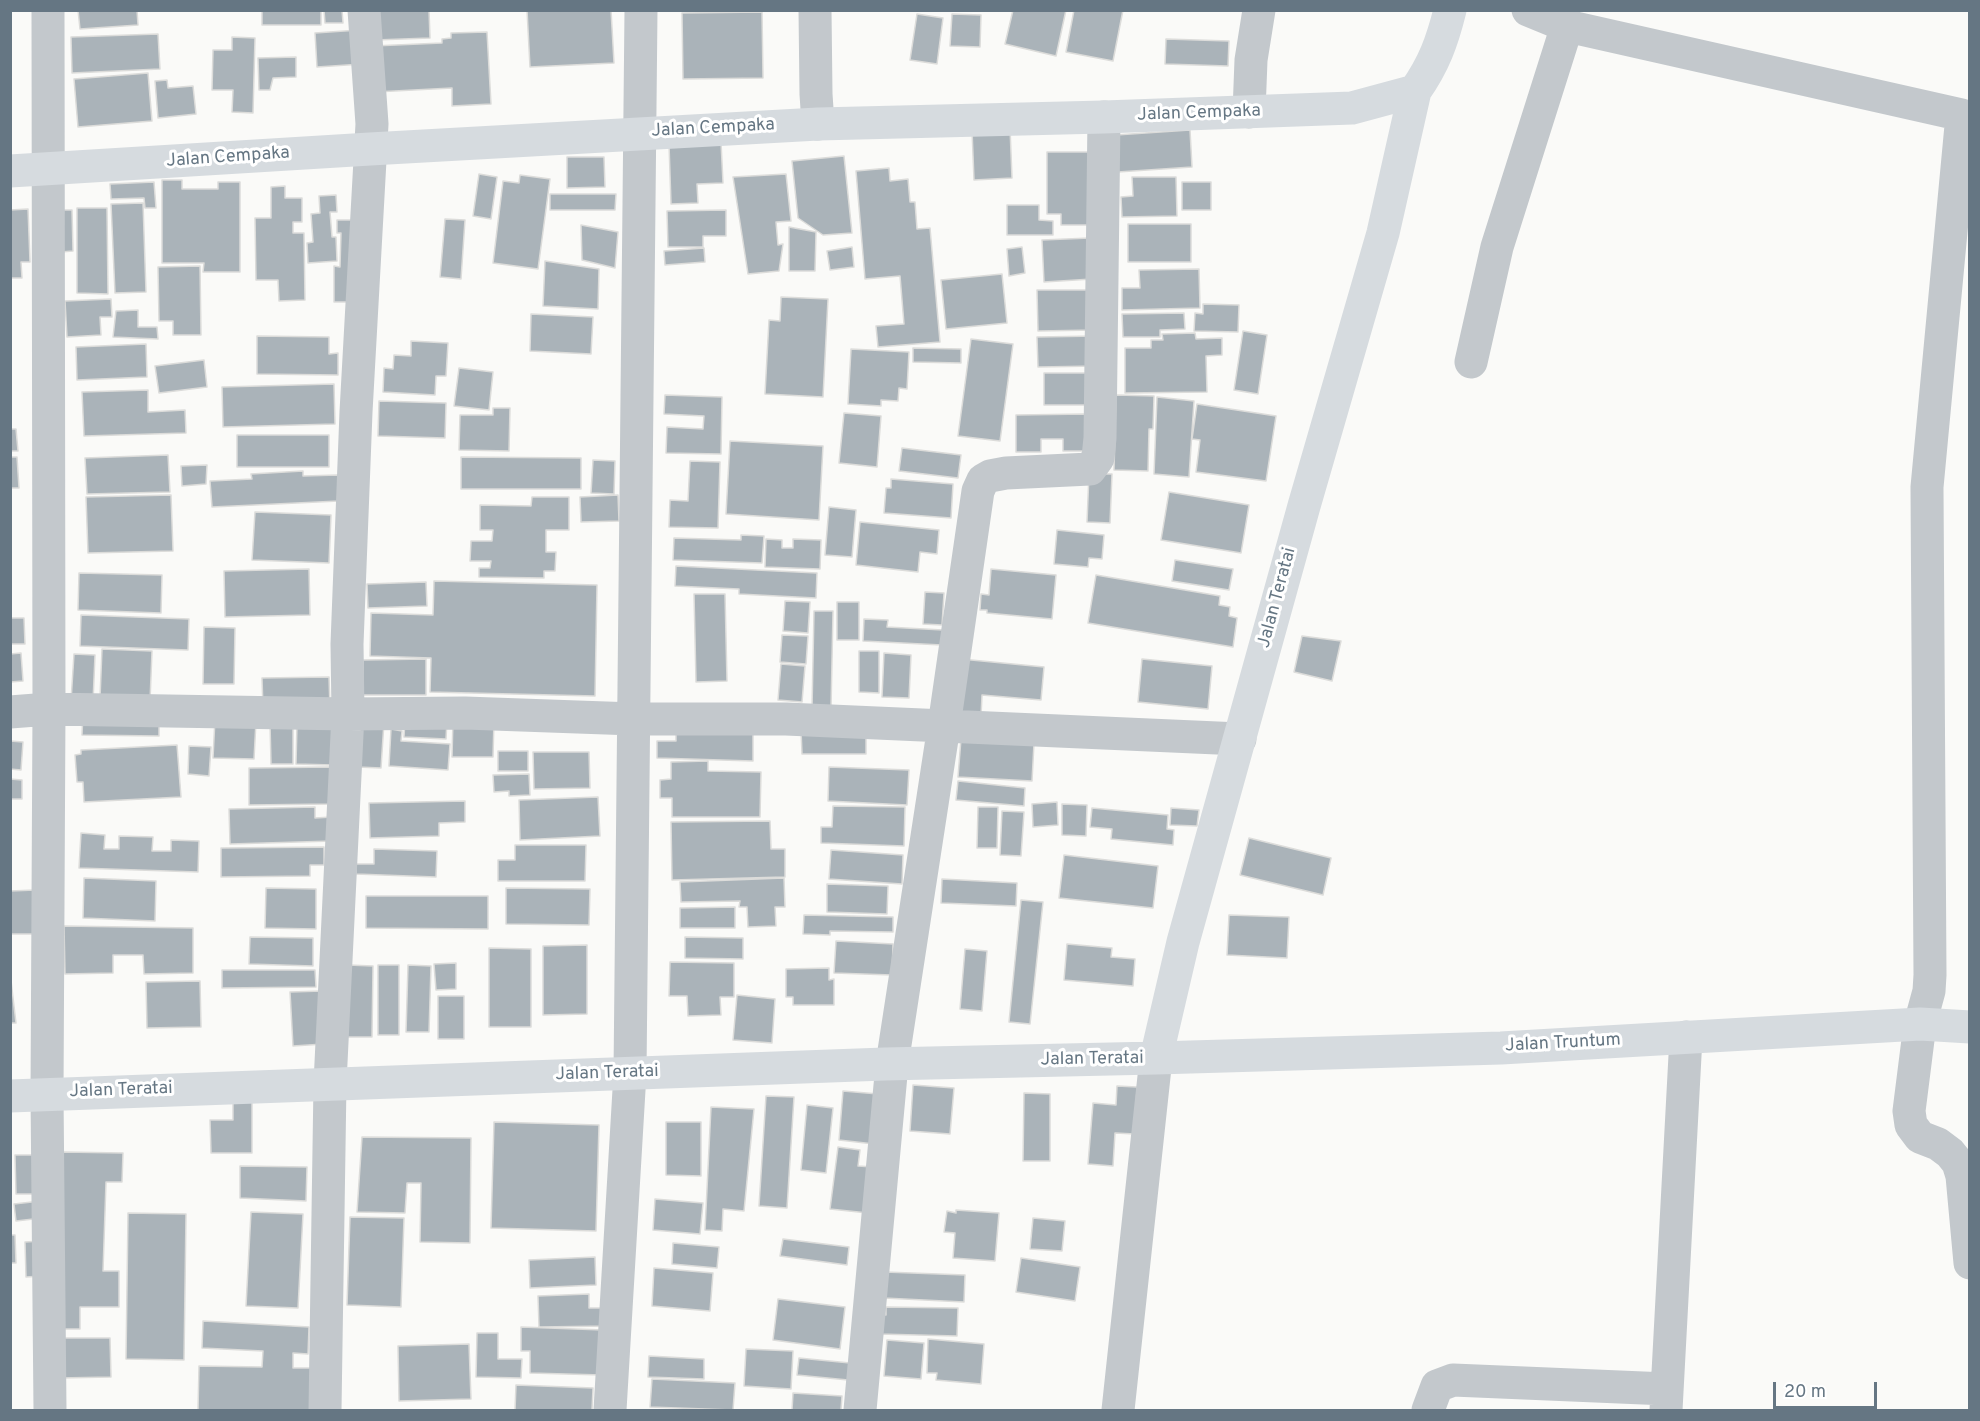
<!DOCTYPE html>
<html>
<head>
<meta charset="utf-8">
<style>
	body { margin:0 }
	#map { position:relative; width:1980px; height:1421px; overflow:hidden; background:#fafaf8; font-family:Overpass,sans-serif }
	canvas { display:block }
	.frame { position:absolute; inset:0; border:12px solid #657683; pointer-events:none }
	.scale { position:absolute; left:1773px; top:1382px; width:104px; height:27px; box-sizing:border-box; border:3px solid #657683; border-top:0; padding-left:8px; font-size:18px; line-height:21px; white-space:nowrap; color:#657683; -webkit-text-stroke:4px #fff; paint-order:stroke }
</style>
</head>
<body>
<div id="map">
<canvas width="1980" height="1421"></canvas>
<div class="frame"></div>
<div class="scale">20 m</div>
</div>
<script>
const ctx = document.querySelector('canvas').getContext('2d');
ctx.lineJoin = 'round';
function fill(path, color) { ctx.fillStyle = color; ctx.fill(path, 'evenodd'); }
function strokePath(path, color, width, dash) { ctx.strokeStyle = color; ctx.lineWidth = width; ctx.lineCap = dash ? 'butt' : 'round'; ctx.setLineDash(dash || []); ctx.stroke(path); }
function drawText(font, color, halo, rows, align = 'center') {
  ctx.font = font + ' Overpass,sans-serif'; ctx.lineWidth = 6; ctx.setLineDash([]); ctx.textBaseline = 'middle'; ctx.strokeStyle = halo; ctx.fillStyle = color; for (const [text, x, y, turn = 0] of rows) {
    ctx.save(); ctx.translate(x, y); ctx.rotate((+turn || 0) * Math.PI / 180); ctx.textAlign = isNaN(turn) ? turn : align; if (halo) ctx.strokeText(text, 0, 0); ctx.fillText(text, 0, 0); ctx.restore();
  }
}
const building = new Path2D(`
	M78 10H137L138 25 80 29Z
	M262 10H321V25H262Z
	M324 10H342L343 23H325Z
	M373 10H429L430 38 375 40Z
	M527 10H611L614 63 530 67Z
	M1013 10H1066L1056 56 1005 44Z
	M1074 10H1123L1113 61 1066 52Z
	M762 12 763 78 683 79 682 13Z
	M917 14 943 18 937 64 910 60Z
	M952 14 981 15 980 47 950 46Z
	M359 30 362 64 317 67 315 33Z
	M487 32 491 104 452 106V88L375 92 373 46 442 43V39L451 38V33Z
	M158 34 160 69 72 73 71 37Z
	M232 37 255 38 253 113 232 112 233 90H212L213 50H232Z
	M1166 39 1229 41 1228 66 1165 64Z
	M296 57V77L273 78 270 90H259L258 58Z
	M148 73 152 121 78 127 74 79Z
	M167 80 168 88 193 86 196 114 158 118 155 81Z
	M1010 128 1012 178 974 180 972 130Z
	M1190 130 1192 167 1118 172 1116 135Z
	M721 142 723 183 697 184 698 203 671 204 669 144Z
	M1047 152H1090V225H1061V214H1047Z
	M844 156 852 233 823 235 798 218 792 161Z
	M567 157H604L605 187 567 188Z
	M889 168 890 181 908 179 910 202H915L917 229 930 228 940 342 878 347 876 326 904 324 900 276 865 279 856 171Z
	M479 174 497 177 491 219 473 216Z
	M786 174 791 221 776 222 778 245 783 244 779 271 748 274 733 177Z
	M520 175 550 179 538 269 493 263 503 181 519 183Z
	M1132 177H1176L1177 216 1122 217 1121 197 1133 196Z
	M162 180H182V189H218V182H240V272H203L204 263H162Z
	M154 182 156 208H145L144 198 111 199 110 184Z
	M1182 182H1211V210H1182Z
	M285 186V198H302V222H293V233H304L305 300 279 301 278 280H256L255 218H271V187Z
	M550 194H616L615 210H550Z
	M336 195 337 212H330L332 237H336L337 261 308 263 307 243 313 242 311 214 320 213 319 196Z
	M143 203 146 292 115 293 111 204Z
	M1007 205H1039V220L1053 221V235H1007Z
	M77 208H107L108 294 77 293Z
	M28 209 30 262H21L22 278H10V210Z
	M60 210H72L73 251 61 252Z
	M726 210V236H703V247H668L667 211Z
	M445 219 465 220 461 279 440 277Z
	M337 220H356V302H334V266L340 267 341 233H337Z
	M1128 224H1191V262H1128Z
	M581 225 618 232 615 268 582 260Z
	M789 227 816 232 815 271H789Z
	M1090 238 1092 279 1044 282 1042 240Z
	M852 247 854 267 830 270 827 251Z
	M1022 247 1025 273 1009 276 1007 249Z
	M704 248 705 262 665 265 664 251Z
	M545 261 599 269 598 309 543 306Z
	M200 266 201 335H173V321H159L158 267Z
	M1199 269 1200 308 1122 310V288H1140L1139 270Z
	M1002 274 1007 323 946 329 941 280Z
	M1037 290H1095L1096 330 1038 331Z
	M781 297 828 299 823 397 765 394 769 320 780 321Z
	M111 299 112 317H100L101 335 67 337 65 301Z
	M1203 304 1239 305 1238 332 1194 331 1195 313 1203 314Z
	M138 310V327H157L158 339 113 337 116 311Z
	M1184 313 1185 329 1160 330V337H1123L1122 314Z
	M531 314 593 317 591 354 530 351Z
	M1243 331 1267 335 1258 394 1234 390Z
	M1195 333 1196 339 1222 338V355L1206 356 1207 392 1125 393V348H1151V340H1163L1162 334Z
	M257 336 329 337V354L338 353V375L257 374Z
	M1097 336V366L1038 367 1037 337Z
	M971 339 1013 344 1000 441 958 436Z
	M411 341 448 343 446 376H436L435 395 383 392 384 368 393 369 394 355 411 356Z
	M146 344 147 377 77 380 76 347Z
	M913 348 961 349V363L913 362Z
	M851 349 909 352 907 389 899 388 898 401 881 400V406L848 404Z
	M204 360 207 387 159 393 155 366Z
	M459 368 493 372 489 410 454 406Z
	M1044 373H1089L1088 405H1044Z
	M334 384 335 424 223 427 222 387Z
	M148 390V412L185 410 186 433 84 436 82 392Z
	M665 395 722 397 721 454 666 453 667 427 703 429 704 416 664 414Z
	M1116 395 1154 396 1153 429H1149L1148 471 1114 470Z
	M1157 397 1194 401 1189 477 1154 474Z
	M379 401 446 403 445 438 378 436Z
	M1197 404 1276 416 1266 481 1196 472 1200 440 1192 439Z
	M493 408H510L509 451 459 450 460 415H493Z
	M844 413 881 416 877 467 839 463Z
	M1086 414 1087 451H1063V439H1041V452H1016V415Z
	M10 429H16L18 451H10Z
	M237 435H329V467H237Z
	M730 441 823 446 819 520 726 514Z
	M902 448 961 455 958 478 899 471Z
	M168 455 170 492 87 494 85 458Z
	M10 457H17L19 488H10Z
	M461 457 581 458V489H461Z
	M593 460 615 461 614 494 591 493Z
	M690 461 720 462 718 528 669 527 670 500 688 501Z
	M207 465 206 484 182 486 181 466Z
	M303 471V476L338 475 339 501 212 507 210 481 252 479 251 474Z
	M1089 474H1112L1110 523 1087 522Z
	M891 479 953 484 951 518 884 513 886 488H891Z
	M1169 492 1249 505 1241 553 1161 540Z
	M171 495 173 551 88 553 86 497Z
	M618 495 619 521 581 522 580 497Z
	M532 497H569V530H546V552H556L555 571H544V578L479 577V568H490L491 561H470L471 541H492L493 530H480V505L531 506Z
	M829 507 856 510 852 557 825 555Z
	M255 512 331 515 329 563 252 560Z
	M860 522 939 530 937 554 920 552 918 572 856 565Z
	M1057 530 1104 535 1102 559 1089 558 1088 567 1054 564Z
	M741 535 764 536 762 563 673 560 674 538 741 540Z
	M766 539 782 540V548H793V539L821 540 820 569 765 567Z
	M1175 560 1233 569 1229 590 1172 581Z
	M676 566 817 573 816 598 739 594V589L675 586Z
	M309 569 310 615 225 617 224 571Z
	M991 569 1056 575 1052 619 987 613V610H980L981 594 989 595Z
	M79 573 162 575 161 613 78 610Z
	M1096 575 1220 596 1219 605 1230 607 1229 616 1237 618 1233 647 1088 623Z
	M434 581 597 585 595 696 430 692 431 658 370 656 371 613 433 615Z
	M426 582 427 606 368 608 367 584Z
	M925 592 944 593 942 625 923 624Z
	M694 594H725L727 681 696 682Z
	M785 601 810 602 808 633 783 631Z
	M837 602H859V640H837Z
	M814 611H833L831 709H812Z
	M81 615 189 619 188 650 80 646Z
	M10 618H24L25 644H10Z
	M864 619 888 620 887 627 943 630 942 645 863 641Z
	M204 627 235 628 234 684H203Z
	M782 635 808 636 806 664 780 662Z
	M1302 636 1341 641 1332 681 1294 672Z
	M102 649 152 651 150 701 100 698Z
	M859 651H879V693L859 692Z
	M21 653 23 681 10 682V654Z
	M884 653 911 655 909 698 882 697Z
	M74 654 95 655 93 702 71 701Z
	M426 659V695H363V660Z
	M961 659 1044 667 1041 700 982 695 981 717 957 714Z
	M1142 659 1212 666 1208 709 1138 702Z
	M781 664 805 666 802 702 778 700Z
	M329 677 330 709H263L262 678Z
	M83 713 159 714V736L82 735Z
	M215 719 256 721 254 759 213 758Z
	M405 719 447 720 446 739 404 737Z
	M453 719 494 720 493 757H452Z
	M361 721 384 722 381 768 358 767Z
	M270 723H293V764H271Z
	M676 723H753V761L657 758V741H676Z
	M297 724 334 725 333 765 296 764Z
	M391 729 402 731 401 741 450 744 448 770 389 766Z
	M801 730H866V754H802Z
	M961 739 1034 743 1032 781 958 777Z
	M10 741 23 742 21 770 10 769Z
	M177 745 181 797 84 802 83 782H77L75 755 81 754V750Z
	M189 746 211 747 209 776 188 774Z
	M498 751H528V771H498Z
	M533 752H589L590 788 534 789Z
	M708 761V771L761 772 760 817H672V798H660V780L671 779V762Z
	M330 767V804L249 805V768Z
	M829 767 909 770 907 805 828 801Z
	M529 774 530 795 509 796V791L494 792 493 775Z
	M10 779 22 780V799H10Z
	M958 781 1025 788 1024 806 956 800Z
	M598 797 600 836 520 840 519 800Z
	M465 801V822L439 823V836L370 838 369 803Z
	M1057 802 1058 825 1033 827 1032 804Z
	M1062 804 1087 805 1086 836 1062 835Z
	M833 806 905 807 904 846 821 843V827H832Z
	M315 807V818L332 817 333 841 230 844 229 809Z
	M978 807H998L997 848H977Z
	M1092 808 1168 815 1167 829 1174 830 1173 845 1111 839 1112 829 1090 827Z
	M1171 808 1199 810 1197 826 1170 825Z
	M1002 811 1024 812 1021 856 1000 855Z
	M770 821 771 849H785V877L672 880 671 822Z
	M81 833 105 835 104 849H119V836L153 837 152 851H171V840L199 841 198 872 79 868Z
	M1249 838 1331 858 1323 895 1240 875Z
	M515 845H586L585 881H498V860H515Z
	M324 847V865H310V876L221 877V848Z
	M374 849 437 851 436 877 356 874V864H374Z
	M831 850 903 855 902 884 829 879Z
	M1064 855 1158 866 1153 908 1059 898Z
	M84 878 156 881 155 921 83 918Z
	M784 878 785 907H775L776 926 748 927 747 907H739L740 901 681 902 680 882Z
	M942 879 1017 883 1016 906 941 903Z
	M827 884 888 886 887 914 827 912Z
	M266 888 316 889V929L265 928Z
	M506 888 590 889 589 925 506 924Z
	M35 890 36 934H10V891Z
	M366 896H488V929L366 928Z
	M1021 900 1043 902 1030 1024 1009 1022Z
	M735 907V928H680V908Z
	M804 915 893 917V932L830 931V935L803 934Z
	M1229 915 1289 917 1287 958 1227 955Z
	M64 926 193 928V973L144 974 143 955H113V973L65 974Z
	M250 937 313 938V966L249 964Z
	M685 937 743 938V959L685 958Z
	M836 941 893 944 892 975 834 973Z
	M1067 944 1112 948 1111 957 1135 959 1133 986 1064 980Z
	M587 945V1014L543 1015V946Z
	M489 948 531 949V1027H489Z
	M965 949 987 951 982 1011 960 1009Z
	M670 962 734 963V997H720L721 1015 688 1016 687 996H669Z
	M456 963V989L436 990 434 964Z
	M348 965 373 966 372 1037H347Z
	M378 965H399V1035H378Z
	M408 965 431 966 429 1032H406Z
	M829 968V980L834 979V1005H793V997H786V969Z
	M222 970H315L316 987 222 988Z
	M10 972 16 1023H10Z
	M200 981 201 1027 147 1028 146 982Z
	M322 991 324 1044 293 1046 290 992Z
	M737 995 775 999 772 1043 733 1040Z
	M438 996H464V1039H438Z
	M913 1085 954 1088 950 1134 910 1131Z
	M1117 1086 1137 1087 1135 1134 1115 1133 1113 1166 1088 1164 1093 1103 1116 1105Z
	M843 1091 878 1094 874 1144 839 1140Z
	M1024 1093 1050 1094V1161H1023Z
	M766 1096 794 1097 787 1208 759 1206Z
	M233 1101H252V1153H211L210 1120H233Z
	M807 1105 833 1108 826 1173 801 1170Z
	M711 1107 754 1109 744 1211 723 1209 722 1231 705 1230Z
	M494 1122 599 1125 596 1231 491 1228Z
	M666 1122H701V1176L666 1175Z
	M362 1137 471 1138 470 1243 420 1242 421 1183H407L405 1213 357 1212Z
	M838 1147 860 1150 858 1166 873 1167 868 1213 830 1209Z
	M63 1152 123 1153 122 1182H106L103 1271H119V1307H80V1329H59Z
	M15 1155H37V1194H16Z
	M240 1166 307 1167 306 1201 240 1198Z
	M655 1199 703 1203 700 1234 653 1230Z
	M41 1201 42 1218 16 1221 14 1204Z
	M956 1210 999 1213 995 1261 953 1258 955 1233 944 1232 947 1211 956 1213Z
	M251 1212 303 1214 298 1308 246 1306Z
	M128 1213 186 1214 184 1360 126 1359Z
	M350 1217 404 1218 401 1307 347 1305Z
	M1033 1218 1065 1221 1062 1251 1030 1249Z
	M10 1235H15L16 1263H10Z
	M783 1239 849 1247 847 1265 780 1256Z
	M41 1241 42 1276 26 1277 25 1242Z
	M673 1243 719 1247 717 1268 672 1264Z
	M595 1257 596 1285 530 1288 529 1260Z
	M1021 1258 1080 1267 1075 1301 1016 1292Z
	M654 1268 713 1273 710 1311 652 1306Z
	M885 1272 965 1275 964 1302 884 1298Z
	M589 1294V1308H607L608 1326 539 1327 538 1296Z
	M778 1299 845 1307 840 1349 773 1340Z
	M886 1307 958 1308 957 1336 878 1334 879 1315H886Z
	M203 1321 309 1327 308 1354 293 1353V1368H315L314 1410H198L199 1366 262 1367 263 1351 202 1348Z
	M521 1327 603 1330 602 1375 530 1373V1351H521Z
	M477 1333H498V1359H522L521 1378 476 1377Z
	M58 1338H110L111 1377 59 1378Z
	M928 1339 984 1344 981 1384 936 1380 937 1373H927Z
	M887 1340 924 1343 921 1379 884 1376Z
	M469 1344 471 1399 399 1401 398 1346Z
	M746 1349 793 1351 791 1389 744 1386Z
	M649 1356 704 1359V1379L648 1377Z
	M799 1358 850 1363 848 1380 797 1375Z
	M652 1379 735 1383 733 1410 650 1407Z
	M516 1385 593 1388 592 1410H515Z
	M793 1393 842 1396 841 1410H792Z`);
fill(building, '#aab3b9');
strokePath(building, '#dcdcda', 1.5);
strokePath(new Path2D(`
	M48 10 49 709 47 1094 50 1410
	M815 10 816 94 818 124
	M1528 10 1567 26 1962 115 1927 487 1930 975 1929 991 1920 1024 1909 1111 1911 1125 1920 1137 1938 1144 1950 1153 1958 1163 1962 1176 1970 1263
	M1249 112 1251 60 1259 10
	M1471 362 1497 247 1567 26
	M10 712 49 709 348 714 465 713 634 719H786L1240 739
	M325 1410 330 1083 348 714 347 644 356 412 372 124 364 10
	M610 1410 630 1073 641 10
	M860 1410 892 1064 944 726 978 491 983 480 990 476 1006 473 1090 469 1098 458 1100 438 1104 117
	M1118 1410 1156 1058
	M1428 1410 1437 1386 1453 1380 1667 1389
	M1666 1410 1686 1037`), '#c3c8cc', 33);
strokePath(new Path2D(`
	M10 171 370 149 818 124 1104 117 1352 108 1415 91
	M1156 1058 1501 1048 1920 1024 1970 1027
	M10 1096 885 1064 1156 1058 1183 942 1304 506 1383 233 1415 91C1434 64 1442 42 1450 10`), '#d6dbdf', 33);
drawText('18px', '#657683', '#fff', [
	["Jalan Cempaka",1199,114,-2],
	["Jalan Cempaka",713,129,-3],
	["Jalan Cempaka",228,158,-4],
	["Jalan Teratai",1278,598,-75],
	["Jalan Truntum",1563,1044,-3],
	["Jalan Teratai",1092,1060,-1],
	["Jalan Teratai",607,1074,-2],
	["Jalan Teratai",121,1091,-2]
]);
</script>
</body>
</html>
